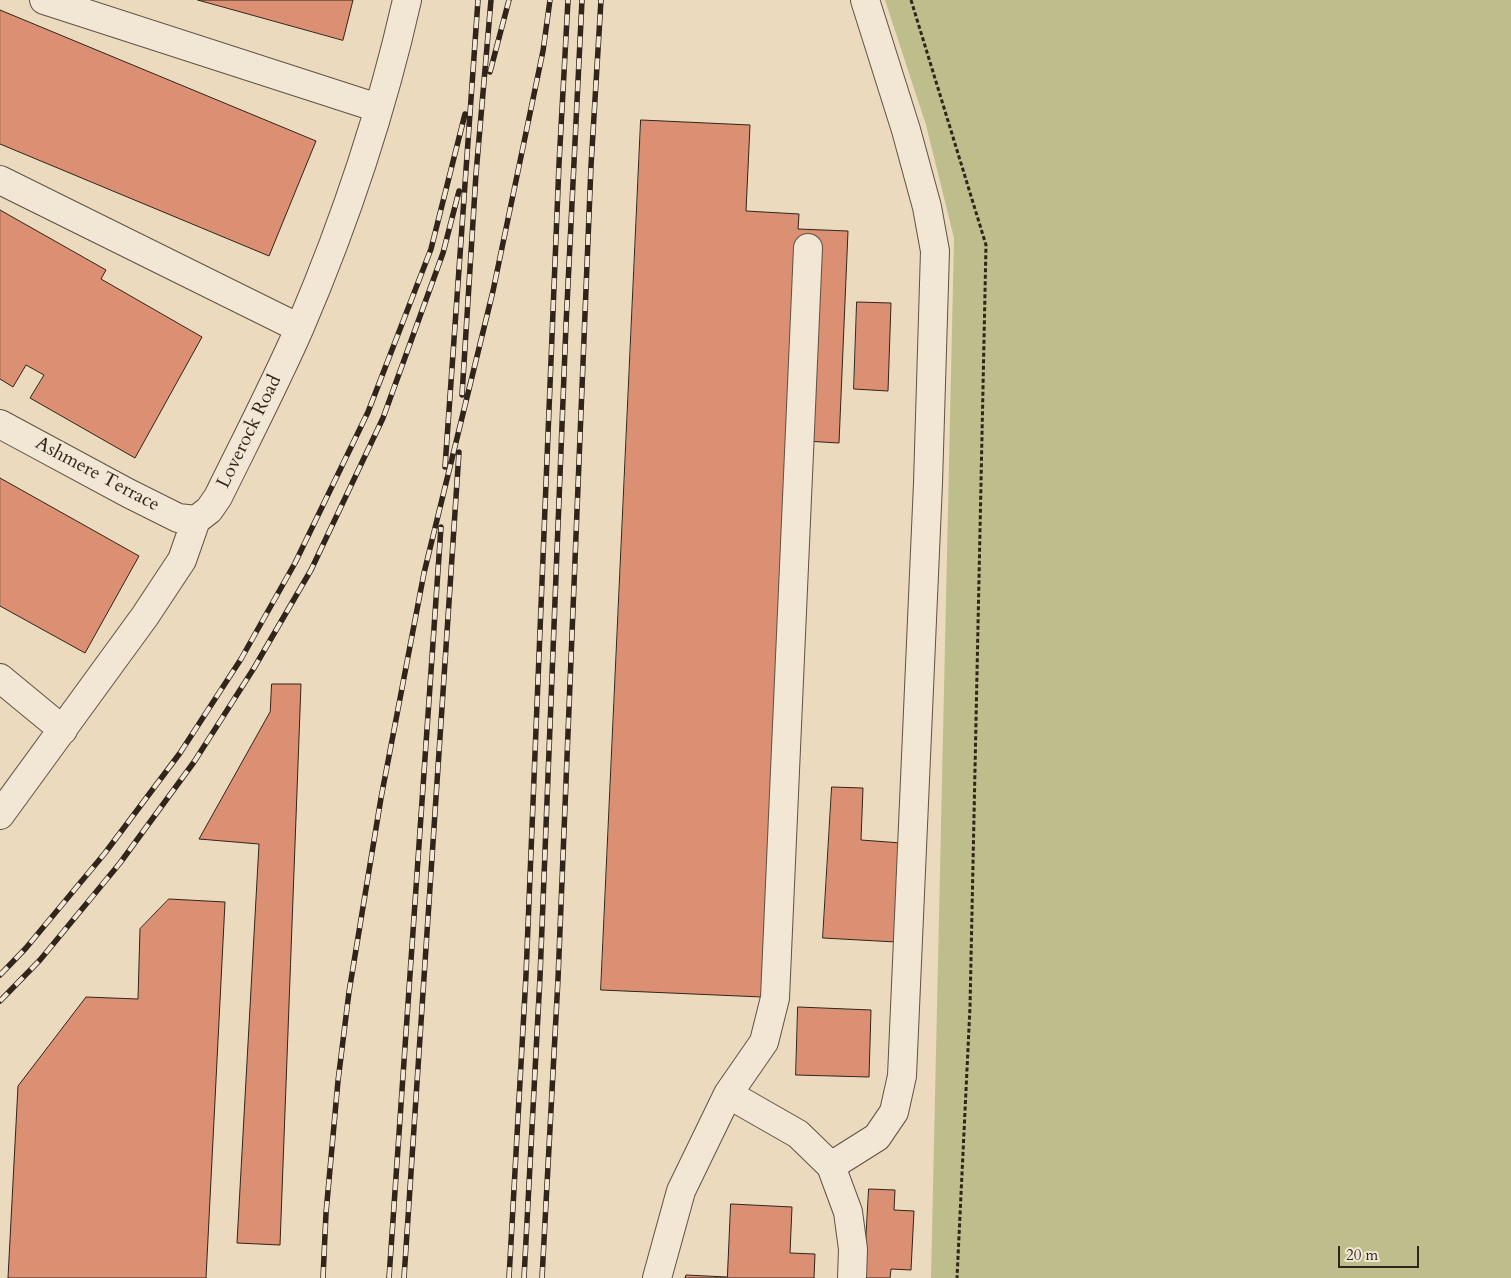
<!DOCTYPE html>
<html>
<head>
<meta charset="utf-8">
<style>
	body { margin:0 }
	#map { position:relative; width:1511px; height:1278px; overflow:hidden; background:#ebdabd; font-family:Cardo,serif }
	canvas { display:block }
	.scale { position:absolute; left:1338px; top:1246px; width:81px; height:22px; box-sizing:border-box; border:2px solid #30241b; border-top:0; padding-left:6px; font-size:15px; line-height:18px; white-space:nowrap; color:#30241b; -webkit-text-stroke:4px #f2e7d4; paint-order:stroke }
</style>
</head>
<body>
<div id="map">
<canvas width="1511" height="1278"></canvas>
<div class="scale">20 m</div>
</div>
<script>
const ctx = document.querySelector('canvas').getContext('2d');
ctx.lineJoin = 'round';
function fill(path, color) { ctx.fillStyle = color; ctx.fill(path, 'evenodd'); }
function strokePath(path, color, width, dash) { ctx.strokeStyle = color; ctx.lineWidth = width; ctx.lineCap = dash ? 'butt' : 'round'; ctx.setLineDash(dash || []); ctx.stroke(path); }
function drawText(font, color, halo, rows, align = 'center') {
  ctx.font = font + ' Cardo,serif'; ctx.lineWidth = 5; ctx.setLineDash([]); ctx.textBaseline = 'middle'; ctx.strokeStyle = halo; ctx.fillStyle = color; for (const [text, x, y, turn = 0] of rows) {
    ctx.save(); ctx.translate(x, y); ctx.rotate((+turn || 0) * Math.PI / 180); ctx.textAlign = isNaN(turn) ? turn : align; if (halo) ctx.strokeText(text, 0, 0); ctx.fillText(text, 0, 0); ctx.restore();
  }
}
fill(new Path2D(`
	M885 0H1511V1278H931L954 238 926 125Z`), '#bebd8c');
const building = new Path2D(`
	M198 0H353L343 40Z
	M0 10 316 141 269 256 0 144Z
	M641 120 750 125 746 211 799 214 798 229 848 231 839 443 788 440 762 997 601 990Z
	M0 210 106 270 101 279 202 337 135 458 30 398 44 375 26 365 13 387 0 379Z
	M857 302 891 303 888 391 854 389Z
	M0 478 139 556 85 653 0 606Z
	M272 684H301L280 1245 237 1243 259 844 199 839 270 712Z
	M832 787 863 788 861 840 901 843 896 942 823 938Z
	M169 899 225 902 206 1278H8L18 1086 86 997 138 999 140 929Z
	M798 1007 871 1010 869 1077 796 1075Z
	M869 1189 895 1190 894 1210 914 1211 911 1270 891 1269 890 1278H864Z
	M731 1204 792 1207 790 1253 815 1254 814 1278H685L686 1275 727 1277Z`);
fill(building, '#db9073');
strokePath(building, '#30241b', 1);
const minor = new Path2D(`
	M44 0 378 108
	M0 180 299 328
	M0 424 128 493 178 518 196 520
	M0 678 63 730
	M0 815 145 616 182 560 196 520 209 510 218 497C246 440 275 384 300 327 345 222 382 111 407 0
	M728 1094 798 1134 831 1166 848 1212 853 1249 852 1278
	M831 1166 877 1137 894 1112 902 1076 928 483 935 251 927 207 906 130 865 0
	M657 1278 681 1191 728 1094 764 1042 775 998 808 248`);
strokePath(minor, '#5f5244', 30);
strokePath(new Path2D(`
	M911 0 986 245 970 1007 957 1278`), '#30241b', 3, [4, 2.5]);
strokePath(minor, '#f2e7d4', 28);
const rail = new Path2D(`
	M490 72 509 0
	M462 395 476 174 491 0
	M445 467 478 0
	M0 975 26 948 105 853 180 753 241 659 295 563 368 412 431 249 465 114
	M0 1001 40 960 120 863 194 762 254 668 311 570 383 418 443 253 459 191
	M323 1278 326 1213 338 1081 349 992 381 798 424 573 493 291 543 51 550 0
	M389 1278 441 527
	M404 1278 459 452
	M509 1278 526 975 559 164 568 0
	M524 1278 540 977 566 325 582 0
	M542 1278 558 979 591 166 601 0`);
strokePath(rail, '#30241b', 5.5);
strokePath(rail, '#f2e7d4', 4, [11]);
drawText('19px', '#30241b', '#f2e7d4', [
	["Loverock Road",250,432,-64],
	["Ashmere Terrace",97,475,28]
]);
</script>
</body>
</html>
